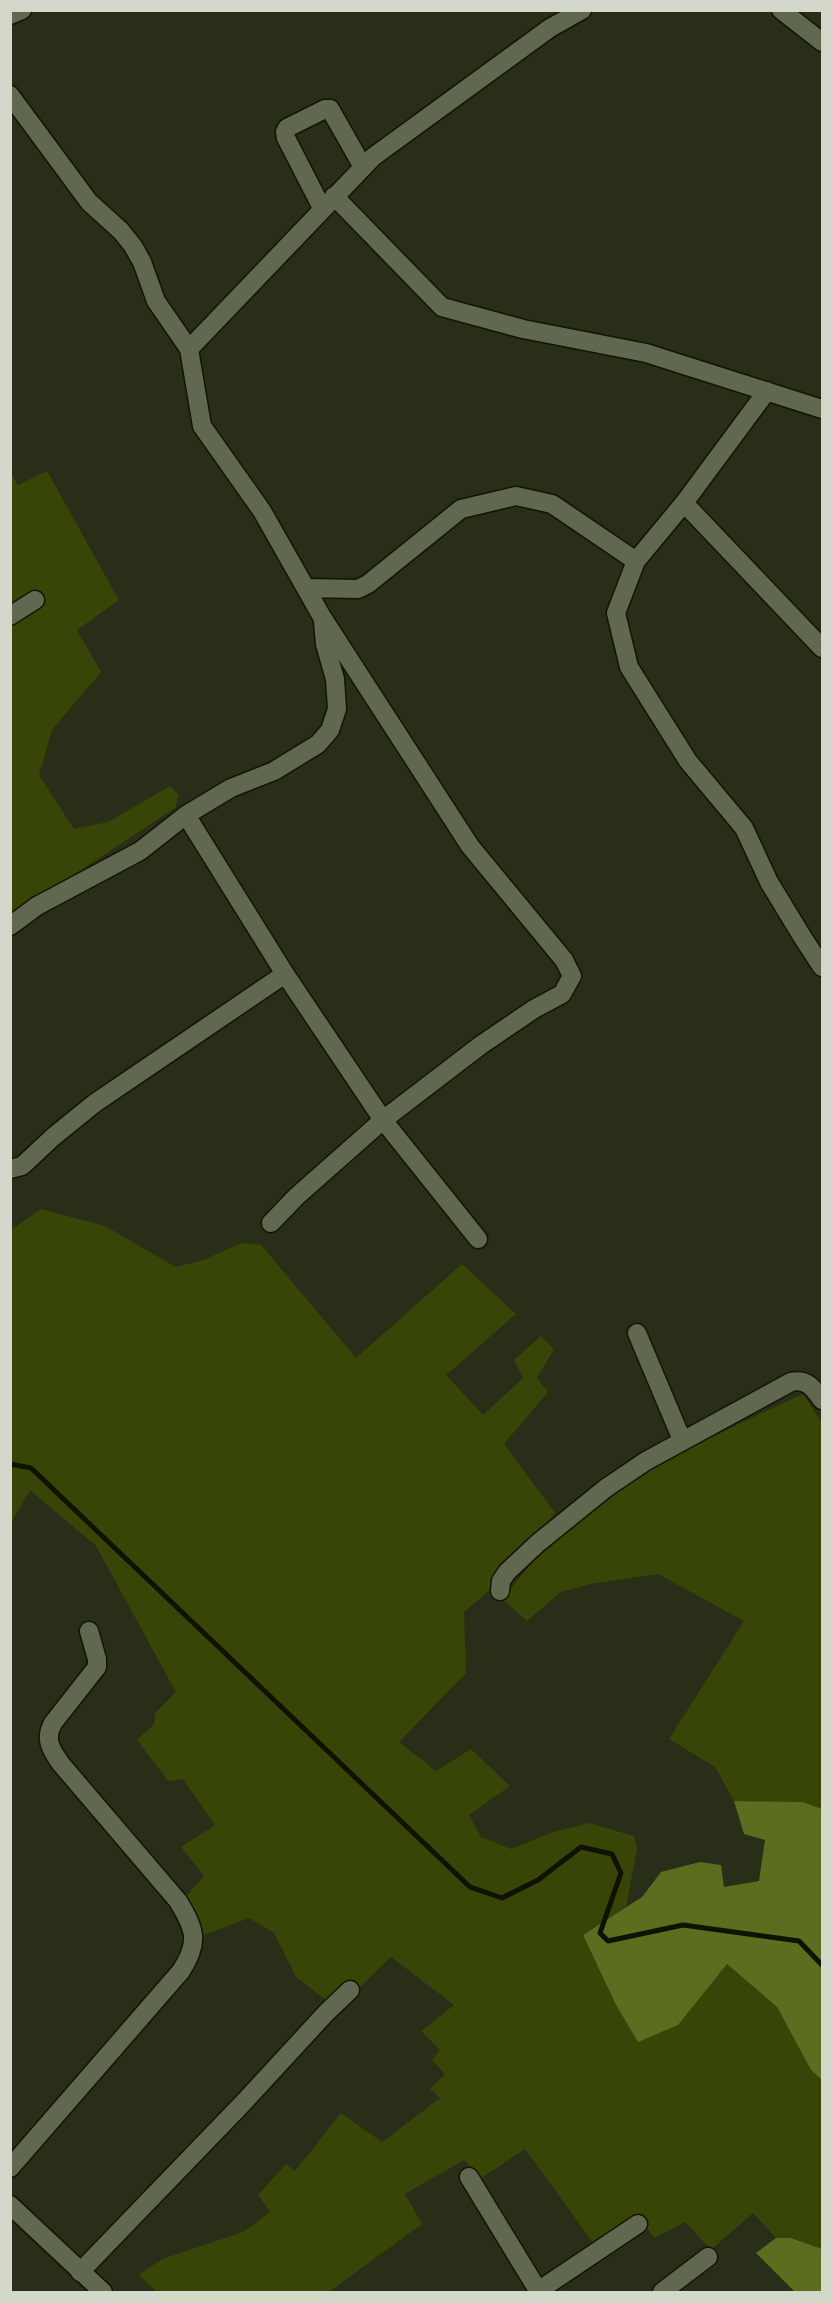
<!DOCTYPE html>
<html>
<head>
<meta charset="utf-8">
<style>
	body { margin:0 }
	#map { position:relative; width:833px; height:2303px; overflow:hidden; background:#282e18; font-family:"Roboto Condensed",sans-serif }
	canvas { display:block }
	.frame { position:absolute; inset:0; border:12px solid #d4d8cb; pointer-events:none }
</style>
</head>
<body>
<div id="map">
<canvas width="833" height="2303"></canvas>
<div class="frame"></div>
</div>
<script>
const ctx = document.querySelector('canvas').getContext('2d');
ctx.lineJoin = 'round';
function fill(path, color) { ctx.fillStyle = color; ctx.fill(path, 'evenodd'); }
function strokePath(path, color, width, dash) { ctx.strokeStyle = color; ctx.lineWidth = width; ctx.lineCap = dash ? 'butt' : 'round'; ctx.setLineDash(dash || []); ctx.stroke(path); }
fill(new Path2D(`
	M47 471 119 600 77 630 101 672 52 730 39 775 74 829 108 822 170 786 179 795 175 808 11 916 10 472 18 485Z
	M41 1209 105 1226 176 1267 203 1260 242 1243 261 1245 356 1358 462 1264 516 1314 446 1375 483 1415 523 1378 514 1360 541 1336 554 1349 537 1378 548 1392 504 1444 555 1513 490 1590 464 1612 466 1673 399 1742 436 1771 471 1749 510 1786 469 1815 481 1837 511 1849 553 1832 589 1823 634 1836 637 1849 626 1907 583 1935 616 2005 638 2042 708 1986 727 1964 777 2007 811 2070 822 2080V2249L791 2238H776L753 2213 711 2250 685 2222 654 2238 640 2218 594 2244 525 2149 480 2179 464 2160 405 2194 422 2224 329 2292H157L139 2275 162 2259 243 2232 270 2212 258 2195 286 2164 295 2171 341 2113 382 2142 440 2098 430 2089 445 2074 432 2060 440 2050 421 2031 454 2005 391 1957 355 1992 327 2001 296 1977 274 1933 249 1918 204 1935 185 1898 204 1876 181 1847 215 1825 183 1779 168 1781 137 1740 154 1724 155 1713 176 1692 96 1546 30 1490 11 1523V1230Z
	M803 1394 822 1423V1809L803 1802 734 1801 715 1767 669 1739 744 1621 658 1574 591 1584 561 1592 527 1621 502 1599C520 1579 539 1551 560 1533 632 1473 718 1433 803 1394Z`), '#374506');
fill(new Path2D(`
	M734 1801 803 1802 822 1809V2080L811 2070 777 2007 727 1964 678 2025 638 2042 616 2005 583 1935 642 1897 661 1872 700 1862 721 1865 724 1887 759 1881 765 1840 744 1834Z
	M776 2238H791L822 2249V2292H795L756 2253Z`), '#5b6d1f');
strokePath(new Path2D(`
	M10 1464 31 1468 470 1887 502 1898 538 1880 581 1847 612 1854 621 1873 600 1933 608 1941 683 1925 799 1941 822 1965`), '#0d1300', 5);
const minor = new Path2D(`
	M781 10 822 42
	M10 15 22 10
	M10 95 89 202 121 231 133 246 142 262 156 301 189 349
	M334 196 442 307 523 329 646 353 822 409
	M322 208 286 138 285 132 287 128 325 109H330L363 167
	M767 391 684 503 636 561 616 613 629 667 688 761 744 828 769 882 803 938 822 967
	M684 503 822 648
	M307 588 358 589 368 584 461 509 516 496 552 504 636 561
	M10 616 35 600
	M186 815 285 974 383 1120 478 1239
	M10 926 37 906 140 851 186 815 231 788 274 771 318 744 330 730 337 709 335 679 325 644 323 622
	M10 1169 22 1166 53 1137 95 1103 285 974
	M271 1223 297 1196 383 1120 481 1045 534 1009 562 994 572 976 564 960 470 846 322 617 262 511 202 426 189 349 373 157 550 28 582 10
	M637 1333 682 1440
	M500 1591 501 1581 507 1572 538 1543 606 1488 646 1461 791 1382C807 1378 814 1389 822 1400
	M10 2168 181 1971C200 1942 195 1929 178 1901L61 1764C51 1750 44 1739 53 1723L97 1667V1659L89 1631
	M469 2177 539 2292
	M10 2205 103 2292
	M80 2272 244 2102 326 2013 350 1990
	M538 2291 638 2224
	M662 2292 708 2257`);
strokePath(minor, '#111603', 21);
strokePath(minor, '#616850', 18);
</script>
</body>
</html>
